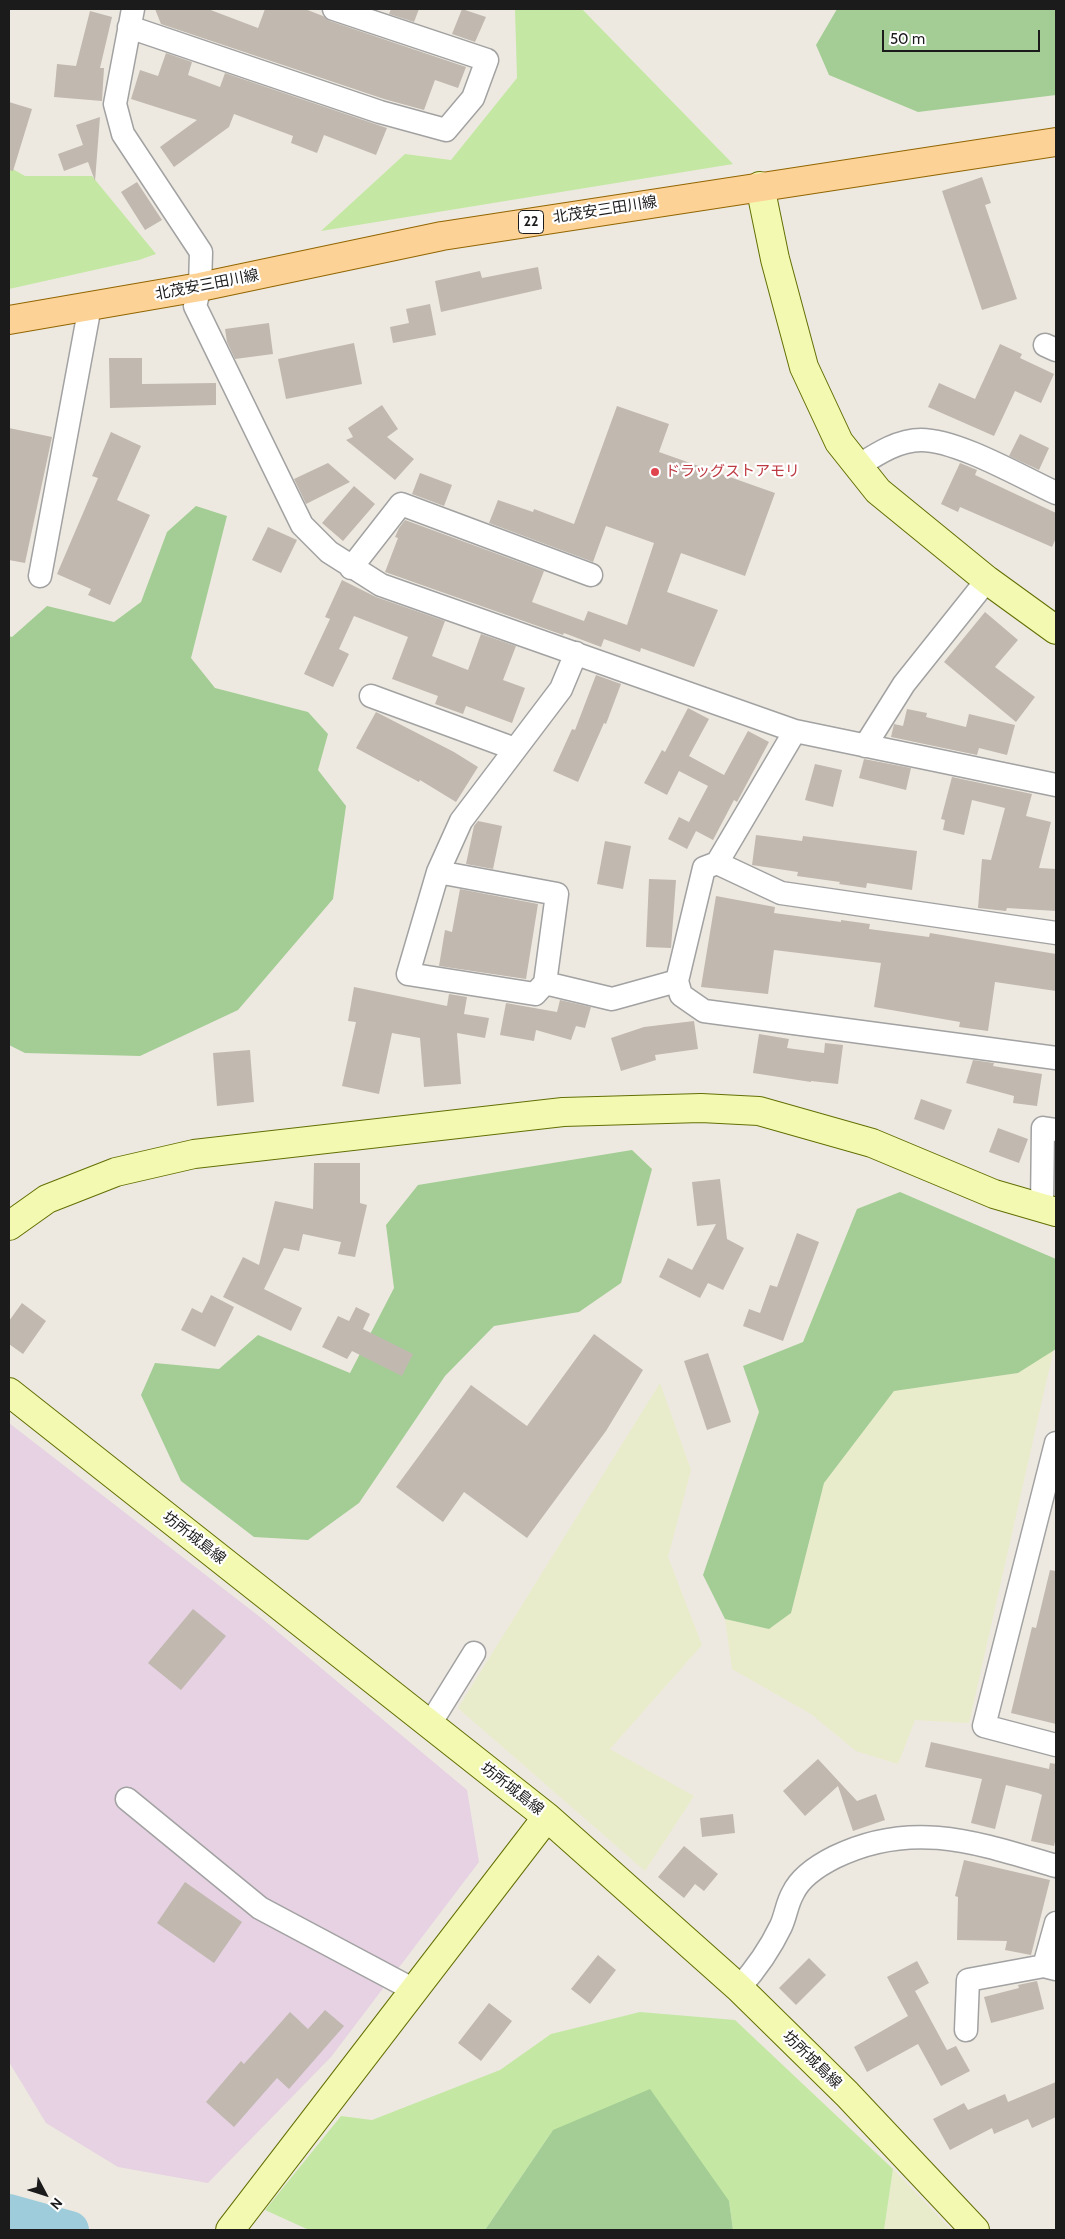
<!DOCTYPE html>
<html>
<head>
<meta charset="utf-8">
<style>
	body { margin:0 }
	#map { position:relative; width:1065px; height:2239px; overflow:hidden; background:#ede9e0; font-family:Cabin,sans-serif }
	canvas { display:block }
	.frame { position:absolute; inset:0; border:10px solid #1b1b1b; pointer-events:none }
	.north { position:absolute; left:20px; top:2169px; width:50px; height:50px; -webkit-text-stroke:4px #fff; paint-order:stroke; rotate:130deg; font-size:14px; font-weight:700; line-height:20px; text-align:center; color:#1b1b1b }
	.north::after { content:''; display:block; margin:auto; width:18px; height:22px; background:#1b1b1b; clip-path:polygon(50% 0,100% 100%,50% 72%,0 100%) }
	.scale { position:absolute; left:882px; top:30px; width:158px; height:22px; box-sizing:border-box; border:2px solid #1b1b1b; border-top:0; padding-left:6px; font-size:15px; line-height:18px; white-space:nowrap; color:#1b1b1b; -webkit-text-stroke:4px #fff; paint-order:stroke }
</style>
</head>
<body>
<div id="map">
<canvas width="1065" height="2239"></canvas>
<div class="frame"></div>
<div class="north">N</div>
<div class="scale">50 m</div>
</div>
<script>
const ctx = document.querySelector('canvas').getContext('2d');
ctx.lineJoin = 'round';
function fill(path, color) { ctx.fillStyle = color; ctx.fill(path, 'evenodd'); }
function strokePath(path, color, width, dash) { ctx.strokeStyle = color; ctx.lineWidth = width; ctx.lineCap = dash ? 'butt' : 'round'; ctx.setLineDash(dash || []); ctx.stroke(path); }
function drawText(font, color, halo, rows, align = 'center') {
  ctx.font = font + ' Cabin,"Noto Sans JP",sans-serif'; ctx.lineWidth = 4.5; ctx.setLineDash([]); ctx.textBaseline = 'middle'; ctx.strokeStyle = halo; ctx.fillStyle = color; for (const [text, x, y, turn = 0] of rows) {
    ctx.save(); ctx.translate(x, y); ctx.rotate((+turn || 0) * Math.PI / 180); ctx.textAlign = isNaN(turn) ? turn : align; if (halo) ctx.strokeText(text, 0, 0); ctx.fillText(text, 0, 0); ctx.restore();
  }
}
fill(new Path2D(`
	M9 1423 260 1617 467 1790 479 1862 331 2057 208 2183 118 2167 46 2123 9 2062Z`), '#e6d2e2');
fill(new Path2D(`
	M1054 1348 969 1723 915 1720 898 1764 856 1751 811 1714 732 1669 725 1619 769 1629 791 1613 824 1483 894 1391 1018 1373Z
	M660 1383 691 1470 668 1557 702 1645 610 1749 694 1796 645 1871 458 1708Z
	M893 2169 951 2230H884Z`), '#e9ecca');
fill(new Path2D(`
	M515 9H582L733 164 321 231 405 154 451 160 517 78Z
	M9 167 25 176H92L156 254 139 260 9 289Z
	M640 2012 735 2020 893 2169 884 2230H733L729 2201 553 2130 485 2230H309L265 2210 341 2116 372 2120 500 2070 551 2034Z`), '#c4e8a4');
fill(new Path2D(`
	M837 9H1056V95L918 112 829 75 816 45Z
	M196 506 227 516 191 658 215 688 308 712 328 734 318 770 346 806 333 899 238 1010 140 1056 25 1053 9 1045V636L12 637 47 606 114 622 141 602 167 532Z
	M632 1150 652 1169 621 1283 579 1312 494 1326 445 1376 359 1503 308 1540 254 1537 181 1481 141 1395 155 1363 219 1369 258 1335 350 1373 394 1288 386 1225 418 1185Z
	M900 1192 1056 1259V1349L1018 1373 894 1391 824 1483 791 1613 769 1629 725 1619 703 1575 759 1412 743 1366 803 1342 857 1209Z
	M650 2089 729 2201 733 2230H485L553 2130Z`), '#a3cd94');
strokePath(new Path2D(`
	M9 2213 70 2230`), '#9fccdb', 38);
fill(new Path2D(`
	M155 9H208L258 28 265 9H305L323 16 330 21 466 67 458 88 435 80 424 110 384 99 161 24Z
	M391 9H419L414 22 389 14Z
	M462 9 486 17 475 42 452 34Z
	M90 11 112 17 100 68H104L102 101 54 97 57 64 76 66Z
	M166 53 192 62 188 75 220 87 225 73 387 128 376 155 324 135 317 153 291 143 293 136 234 114 229 127 174 167 160 147 197 120 131 99 140 70 158 76Z
	M9 102 32 109 13 171 9 170Z
	M100 117 95 181 88 162 64 171 58 154 83 145 76 125Z
	M982 177 991 203 985 205 1017 299 982 310 942 191Z
	M137 182 162 220 145 230 121 192Z
	M538 267 542 289 441 312 435 281 480 271 482 278Z
	M430 304 436 335 393 343 390 327 409 323 406 309Z
	M269 323 273 354 235 359 227 342 225 329Z
	M354 343 362 384 286 399 278 359Z
	M1000 344 1022 354 1020 358 1054 374 1041 403 1015 391 994 436 928 407 939 383 975 399Z
	M109 358H142V384L216 383V405L110 408Z
	M382 405 398 429 387 437 414 459 395 480 346 440 353 437 348 428Z
	M617 406 669 424 659 452 775 493 745 576 681 553 667 592 718 610 694 667 641 648 640 652 604 639 601 647 564 633 563 635 385 572 398 538 395 537 399 528 405 520 544 571 532 602 584 621 588 611 627 625 654 543 606 526 593 562 489 523 498 500 533 512 534 509 574 524Z
	M9 428 52 437 25 563 9 560Z
	M111 432 141 446 117 500 150 515 110 605 88 595 91 589 57 574 98 478 92 476Z
	M1020 434 1049 448 1039 470 1009 456Z
	M328 463 350 482 306 504 294 479Z
	M960 463 977 470 975 475 1056 513V538L1052 547 960 507 958 512 941 504Z
	M420 473 452 485 444 506 412 494Z
	M354 486 375 504 343 541 322 523Z
	M268 527 297 540 281 573 252 560Z
	M342 580 376 597 445 621 432 656 468 670 481 634 516 646 503 680 525 688 512 723 466 706 463 714 435 704 438 696 392 679 408 637 354 616 339 649 349 654 333 687 304 674 330 619 325 617Z
	M985 612 1018 640 995 667 1035 697 1016 722 944 662Z
	M596 675 621 684 606 724 604 723 578 782 553 771 572 729 575 730Z
	M688 708 709 719 689 756 724 775 748 731 769 742 737 802 734 800 713 840 696 831 687 849 668 839 679 817 689 822 708 786 679 771 667 795 644 783 662 750 665 752Z
	M907 709 927 713 926 717 966 727 969 714 1015 725 1007 755 979 748 977 755 891 737 894 724 903 726Z
	M376 712 454 752 478 767 456 802 420 780 419 782 356 748Z
	M864 759 911 768 906 790 859 778Z
	M815 764 842 770 833 807 805 800Z
	M952 777 1032 794 1026 816 1051 822 1039 868 1056 869V911L1007 908 1006 911 978 908 982 859 991 860 1005 808 972 800 964 835 943 830 945 820 941 819Z
	M478 821 502 826 493 869 466 864 474 826Z
	M756 835 802 841 803 836 917 851 912 890 867 883 866 888 839 884 840 882 797 876 798 872 752 865Z
	M605 841 631 846 623 889 597 884Z
	M649 879 676 880 671 948 646 947Z
	M460 889 538 904 526 979 439 966 445 930 452 932Z
	M716 896 775 907 774 913 841 922V920L870 924 869 929 929 937 930 933 1056 954V991L995 982 988 1031 959 1027 960 1022 874 1007 881 963 774 950 768 994 701 987Z
	M354 987 447 1006 449 994 467 997 464 1014 489 1018 485 1038 457 1033 461 1084 424 1087 420 1038 392 1033 379 1094 342 1086 356 1022 348 1021Z
	M560 1000 591 1007 585 1028 576 1026 571 1040 536 1030 534 1041 500 1035 506 1003 557 1012Z
	M694 1021 698 1049 655 1055 656 1060 621 1071 611 1038 644 1027Z
	M759 1034 789 1039 787 1048 824 1053 825 1043 843 1045 838 1084 811 1081V1082L753 1073Z
	M250 1050 254 1102 217 1106 213 1053Z
	M973 1060 994 1063 993 1066 1042 1074 1037 1106 1013 1103 1014 1096 966 1083Z
	M921 1099 952 1110 944 1130 914 1119Z
	M998 1128 1028 1139 1019 1163 989 1152Z
	M314 1163H360V1203L367 1205 355 1257 338 1254 341 1242 303 1234 299 1251 284 1248 264 1289 302 1308 291 1331 223 1297 243 1257 259 1265 275 1201 313 1209Z
	M720 1179 727 1239 744 1248 723 1290 708 1283 700 1298 659 1277 668 1258 692 1270 716 1224 697 1226 692 1182Z
	M797 1233 819 1242 783 1341 743 1326 749 1309 760 1313 770 1285 777 1287Z
	M211 1295 234 1307 215 1347 181 1330 192 1308 202 1313Z
	M22 1303 46 1321 23 1354 9 1344V1321Z
	M356 1307 370 1314 363 1329 413 1354 402 1376 352 1351 347 1359 322 1347 338 1316 349 1321Z
	M594 1334 643 1370 606 1431 527 1538 464 1492 443 1522 396 1487 471 1385 527 1426Z
	M708 1353 731 1422 707 1430 684 1361Z
	M1050 1570 1056 1571V1724L1011 1713 1032 1627 1036 1628Z
	M193 1609 226 1636 181 1690 148 1663Z
	M931 1742 1049 1769 1050 1763 1056 1764V1837L1054 1846 1031 1841 1042 1795 1038 1793 1006 1785 995 1829 971 1823 982 1779 925 1767Z
	M818 1759 857 1801 876 1794 885 1820 853 1831 838 1786 805 1816 783 1791Z
	M733 1814 735 1833 702 1837 700 1818Z
	M684 1846 718 1874 704 1891 695 1884 684 1898 658 1877Z
	M964 1860 1050 1880 1031 1955 1005 1950 1007 1941 957 1940 958 1897 955 1896Z
	M185 1882 242 1922 214 1963 157 1923Z
	M598 1955 616 1970 590 2004 571 1989Z
	M809 1958 826 1975 796 2005 779 1988Z
	M917 1961 929 1983 915 1991 947 2050 956 2046 970 2071 941 2086 918 2044 867 2072 854 2047 908 2016 887 1977Z
	M1037 1981 1044 2009 991 2023 984 1997 1019 1988 1018 1985Z
	M489 2003 512 2021 481 2061 458 2043Z
	M325 2010 344 2026 289 2089 277 2078 234 2127 206 2102 241 2061 244 2064 290 2012 308 2029Z
	M1056 2082V2117L1032 2128 1028 2119 994 2134 992 2128 950 2150 933 2119 964 2103 968 2110 1005 2094 1008 2102Z`), '#c1b8b0');
const street = new Path2D(`
	M133 9 115 104 123 134 201 252 200 287 195 306 302 525 329 552 381 585 795 731 1056 785
	M129 27 380 112 446 130 473 98 487 60 334 9
	M1045 345 1056 350
	M858 466C877 454 898 440 921 440 958 440 1021 477 1056 493
	M351 568 401 504 591 575
	M40 576 90 306
	M576 653 561 689 461 821 438 872 408 974 535 994 545 983 612 999 677 981
	M371 696 515 749
	M795 731 717 863 704 868 677 981 681 995 704 1011 1056 1058
	M865 746 904 684 987 580
	M717 863 781 893 1056 933
	M438 872 557 894 545 983
	M1042 1208 1043 1128 1056 1130
	M1056 1443 984 1726 1056 1745
	M430 1724 474 1653
	M127 1799 260 1908 414 1990
	M1056 1923 1044 1966 1056 1969
	M739 1988C756 1969 770 1949 781 1926 786 1915 787 1903 793 1893 801 1876 819 1865 835 1857 913 1819 978 1843 1056 1866
	M966 2030 968 1980 1044 1966`);
const secondary = new Path2D(`
	M760 186 775 259 804 367 839 442 878 491 987 580 1056 630
	M9 1226 47 1199 116 1172 194 1154 563 1112 701 1108 759 1111 872 1143 994 1194 1056 1212
	M9 1392 547 1817 739 1988 847 2094 975 2230
	M230 2230 547 1817`);
const primary = new Path2D(`
	M9 320 200 287 442 236 1056 142`);
strokePath(street, '#a2a2a2', 25);
strokePath(secondary, '#627004', 30);
strokePath(primary, '#926500', 30);
strokePath(street, '#fff', 22);
strokePath(secondary, '#f4f9b2', 28);
strokePath(primary, '#fcd296', 28);
for (const [x, y, r, color] of [
	[655,472,5,"#e0444e"]
]) { const dot = new Path2D(); dot.arc(x, y, r, 0, 2 * Math.PI); ctx.fillStyle = color; ctx.fill(dot); strokePath(dot, '#fff', 2); }
for (const [x, y, w] of [
	[531,222,25]
]) { const box = new Path2D(); box.roundRect(x - w / 2, y - 11.5, w, 23, 4); ctx.fillStyle = '#fff'; ctx.fill(box); strokePath(box, '#1b1b1b', 1); }
drawText('bold 14px', '#1b1b1b', null, [
	["22",531,222]
]);
drawText('15px', '#1b1b1b', '#fff', [
	["北茂安三田川線",605,210,-9],
	["北茂安三田川線",207,285,-11],
	["坊所城島線",194,1538,38],
	["坊所城島線",512,1789,38],
	["坊所城島線",812,2060,44]
]);
drawText('15px', '#be3a42', '#fff', [
	["ドラッグストアモリ",665,472]
], 'left');
</script>
</body>
</html>
